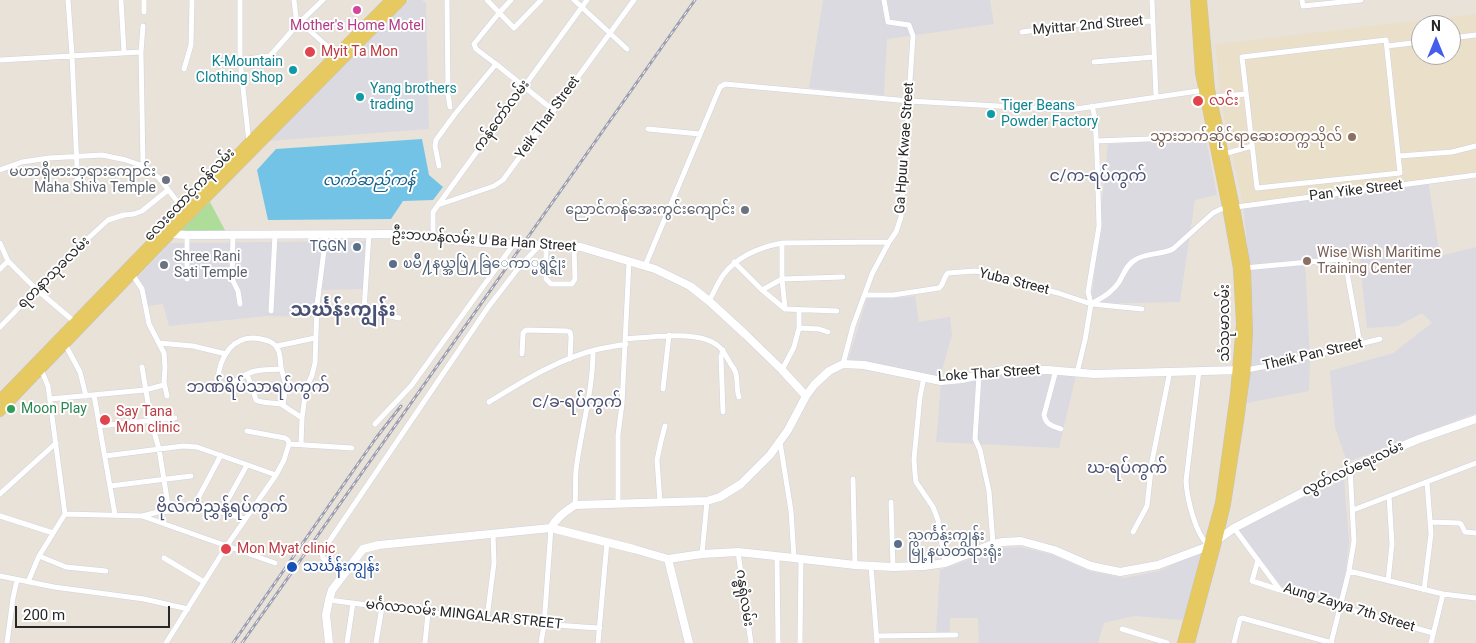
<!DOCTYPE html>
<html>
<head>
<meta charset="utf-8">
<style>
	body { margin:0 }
	#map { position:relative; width:1476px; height:643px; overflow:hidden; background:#e9e2d9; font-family:Roboto,sans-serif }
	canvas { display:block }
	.north { position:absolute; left:1411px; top:15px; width:50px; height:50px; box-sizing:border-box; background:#fff; border:1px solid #a9a9a9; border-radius:50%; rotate:0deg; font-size:14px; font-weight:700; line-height:20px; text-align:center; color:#272727 }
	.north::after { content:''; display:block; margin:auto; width:18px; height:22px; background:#435eec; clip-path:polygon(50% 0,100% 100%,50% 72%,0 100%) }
	.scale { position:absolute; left:15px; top:606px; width:155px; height:22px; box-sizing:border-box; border:2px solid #272727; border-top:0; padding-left:6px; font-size:15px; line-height:18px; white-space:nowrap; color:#272727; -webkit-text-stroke:4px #fff; paint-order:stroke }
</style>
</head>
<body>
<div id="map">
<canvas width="1476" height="643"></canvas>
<div class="north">N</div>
<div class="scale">200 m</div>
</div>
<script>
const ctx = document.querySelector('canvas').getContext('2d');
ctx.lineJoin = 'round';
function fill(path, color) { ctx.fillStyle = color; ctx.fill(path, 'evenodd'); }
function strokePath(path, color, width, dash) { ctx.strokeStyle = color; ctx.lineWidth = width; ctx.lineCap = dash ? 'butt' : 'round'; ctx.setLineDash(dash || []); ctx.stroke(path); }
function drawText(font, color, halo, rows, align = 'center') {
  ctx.font = font + ' Roboto,"Noto Sans Myanmar",sans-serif'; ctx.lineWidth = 4; ctx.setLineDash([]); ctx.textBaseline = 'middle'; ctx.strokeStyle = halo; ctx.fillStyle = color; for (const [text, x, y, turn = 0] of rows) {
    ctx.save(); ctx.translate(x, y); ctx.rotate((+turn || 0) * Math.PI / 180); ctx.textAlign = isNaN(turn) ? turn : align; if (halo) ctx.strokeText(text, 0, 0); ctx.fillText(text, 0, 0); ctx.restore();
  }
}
fill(new Path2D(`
	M409 0H422L426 3 429 129 268 141Z
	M823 0H990L994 24 887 39 884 95 809 88Z
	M1206 139 1217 195 1195 200 1180 302 1091 304 1108 144Z
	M1428 180 1440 256 1476 247V413L1347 462 1335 427 1330 371 1393 353 1432 323 1422 313 1398 326 1367 328 1359 254 1305 259 1310 359 1309 391 1247 403 1252 354 1249 264 1243 205Z
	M366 241 363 289 317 290 314 317 267 316 169 326 163 304 148 306 144 288 137 278 170 243Z
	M915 296 919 322 950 317 952 335 940 377 863 361 848 360 867 298H894Z
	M1003 373H1048L1076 375 1059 448 936 442 941 384 952 385Z
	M1344 479 1349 541 1346 570 1339 603 1282 587 1238 529Z
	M1021 547 1053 555 1089 571 1124 578 1159 571 1202 551 1183 620 1134 616 1104 623 1098 643H979L978 618H950V634H936L940 570 1001 548Z`), '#dcdae1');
fill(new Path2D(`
	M1476 14V173L1243 205 1221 101 1215 44ZM1421 25H1451V55H1421Z`), '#eae0c9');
fill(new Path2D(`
	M210 202 227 234 180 232 181 228Z`), '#aedc99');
fill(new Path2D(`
	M422 139 429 175 443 187 433 200 403 201 391 219 268 220 257 170 276 149Z`), '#72c3e5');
const street = new Path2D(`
	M68 0 72 55 78 190
	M121 0 124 52
	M240 0V60L249 143
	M294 0 297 25
	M447 0 448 95 450 107
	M487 0 514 28 541 0
	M574 0 627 49
	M1152 0 1156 96
	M1302 0 1303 6 1361 0
	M144 12V0
	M300 22 327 46
	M143 26 141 52 143 166
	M1022 32 1081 24 1153 21
	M1451 38 1476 35
	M1386 40 1400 173 1257 188 1242 57Z
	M1387 46 1421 42
	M0 60 141 52
	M240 60 270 56 297 25 323 0
	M1094 62 1154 57
	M496 64 553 110
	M184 69 191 45 192 0
	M1212 97 1246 94
	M648 129 700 134
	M1096 141 1147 139 1213 134
	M1224 154 1252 146
	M1399 156 1452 152 1476 146
	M439 166 435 146 436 140 455 114 496 64 476 49 474 44 499 13 511 0
	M0 170 22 162 49 158 102 155 126 160 143 166 159 178 184 210
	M438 205 494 186 503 180 634 0
	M233 234 232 276 233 281 238 291 240 304
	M369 234 364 310 399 318
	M187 235V279
	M433 239V212L587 0
	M0 243 8 261 37 290 76 323
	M782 243V279L785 308
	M546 245V279L551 284H572L575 279 574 246
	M734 262 762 290 785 309 837 311
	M645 266 720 87 725 84 909 101 1069 110 1205 90
	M1244 268 1342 259 1345 261 1360 344
	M0 269 8 261
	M132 274 142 289 149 324 164 353 165 367 164 382 167 396
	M762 290 782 279 843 277
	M865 295H893L939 288C944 285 943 277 948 273L975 271 989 273 1014 281 1058 293 1091 304 1142 309
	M709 301C714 292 718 282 724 274 738 256 761 247 782 243L889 242
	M1091 304C1101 298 1112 293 1119 282 1124 274 1126 265 1135 260 1144 253 1161 255 1173 249L1213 213 1221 209 1476 175
	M271 311 275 235
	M0 327 70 255 108 220 124 215 134 214 142 211 168 190
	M799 328 819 329 828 332
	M626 339C650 337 698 330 717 345 723 349 725 355 729 361 731 365 735 369 736 374 738 382 736 389 739 397
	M159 343 193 346 226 354
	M65 344 80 372 86 396
	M277 346 315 338
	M723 350 721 357 723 412
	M522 354 523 333 526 330 567 331 570 332 571 337 570 359
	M843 364 853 326 872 274 889 242 896 232 901 217 913 36 909 25 888 22 884 0
	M142 367 151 421 159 449 169 511
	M41 369 48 386 65 514
	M281 369C272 370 262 369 252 372 242 375 234 385 223 385L218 381C219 356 234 333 261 339 267 340 274 342 277 348 281 353 280 361 281 367 282 372 284 377 285 382 286 389 284 397 283 405
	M782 370 794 347 799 328V310
	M1056 370 1044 415C1046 425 1052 426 1061 429
	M1246 370 1273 365 1380 339
	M1199 371 1186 481C1187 498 1195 534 1209 546
	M1077 373 1085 340 1091 304 1088 292 1099 226 1097 155 1095 118 1092 106
	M247 375 251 384 256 400C264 404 272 402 281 404 282 405 300 416 302 418L301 445
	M979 375 975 439 980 450 989 491 993 544
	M924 377 920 397 914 459 915 474 916 482 933 507 938 520 945 563
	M663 389 669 335
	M94 395 115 515
	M50 399 145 390 164 385
	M489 402C523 381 560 358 599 349 608 347 617 346 626 344
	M302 418 306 389 312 375 315 363 317 305 326 235
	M375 424 411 386 513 245
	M99 426 175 418
	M247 431 285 438 288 440 289 444
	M780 442 791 511 794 558
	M105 456 183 446 197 447 276 475
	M853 479 855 565
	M110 486 191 476
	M0 494 56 443
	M660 502 657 460 661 441 665 426
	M891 502 893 567
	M618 503V435L622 404 629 261
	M195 504 245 519
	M575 505C576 494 575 482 576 470 581 430 593 391 593 351
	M1353 510 1476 463
	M221 512 247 465
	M65 514 142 516 275 563
	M0 516 53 533
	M142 516 158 512 185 510 195 504 221 455
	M1431 522 1459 523 1461 524 1465 532 1476 533
	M1234 528 1280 590 1433 633
	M1133 532 1147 506 1152 461 1170 371
	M738 552 751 643
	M702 554 707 501
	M39 556 66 567 106 571
	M777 556 778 643
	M164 558 204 582
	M1258 560 1252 581 1280 590
	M871 566 877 643
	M1349 571 1443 594 1476 598
	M344 575 323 558 322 552 489 306 520 266 540 245
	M0 576 54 587 144 599 188 609
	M1388 581 1392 544 1389 496
	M28 582 39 556 65 514
	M1424 590 1431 534 1427 482
	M329 600C419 612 509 623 600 628
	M487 618 494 563 493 534
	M1122 629 1167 643
	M876 636 956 635
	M7 643 13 598 17 580
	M166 643 226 547 276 475 284 460 289 444 352 448
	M347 643 353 603
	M376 643 382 607
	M425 643 428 613
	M541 643 544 625 551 528
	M598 643 607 542
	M800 643 801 558
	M1234 643 1240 619 1242 618 1332 643
	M1331 643 1349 571 1354 541 1350 468
	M1431 643 1443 594`);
const secondary = new Path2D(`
	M168 232 171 234 187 235 398 234 481 243 581 247 655 269 690 286 709 301 746 335 782 370 806 396
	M551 528C557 517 565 512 575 505L707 501 720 497 741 484 770 455 788 430 806 396 814 385 829 371 843 364 864 365 941 381 962 379 1002 370H1048L1094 374 1241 370
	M668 559 689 643
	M329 643 326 615 329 600 332 590 363 549 379 545 551 528 634 549 668 559 702 554 738 552 794 558 855 565 893 567 924 566 945 563 993 544 1003 542 1021 541 1054 550 1091 566 1120 572 1158 565 1209 546 1234 528 1350 468 1419 439 1476 419`);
const primary = new Path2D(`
	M0 399 248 143 390 0
	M0 412 171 234 402 0
	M1182 643 1220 503 1235 394 1241 324 1238 269 1227 207 1200 73 1195 0
	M1190 643 1218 538 1226 504 1239 421 1246 370 1248 333 1246 268 1235 207 1210 89 1202 0`);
strokePath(street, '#cfd1df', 6);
strokePath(secondary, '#cfd1df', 9);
strokePath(primary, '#c3c3c3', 10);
strokePath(street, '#fff', 5);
strokePath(secondary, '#fff', 8);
strokePath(primary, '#e6ca61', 9);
const rail = new Path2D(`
	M233 643 376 438 401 406
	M242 643 695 0`);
strokePath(rail, '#9d9fb0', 3);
strokePath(rail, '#fff', 1, [4]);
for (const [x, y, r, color] of [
	[357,10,5,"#d1479c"],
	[310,52,6,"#e0444e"],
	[293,70,5,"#0f9aa8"],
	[360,97,5,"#0f9aa8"],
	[1198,101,6,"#e0444e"],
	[991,114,5,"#0f9aa8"],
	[1352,137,5,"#8d6e63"],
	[166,180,5,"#6b7280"],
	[745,210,5,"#6b7280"],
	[357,247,5,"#5c6f8a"],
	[1307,261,5,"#8d6e63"],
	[393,264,5,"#5c6f8a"],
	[164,265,5,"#6b7280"],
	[11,409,5,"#2e9e5b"],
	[105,420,6,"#e0444e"],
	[898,544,5,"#5c6f8a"],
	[226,549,6,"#e0444e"],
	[292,567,6,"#1a4fb4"]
]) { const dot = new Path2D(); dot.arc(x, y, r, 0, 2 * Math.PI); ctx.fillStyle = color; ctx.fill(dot); strokePath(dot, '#fff', 2); }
drawText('14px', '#b23c85', '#fff', [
	["Mother's Home Motel",357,26]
]);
drawText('14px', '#272727', '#fff', [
	["Myittar 2nd Street",1088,26,-5],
	["ကန်တော်လမ်း",502,116,-54],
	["Yeik Thar Street",548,118,-54],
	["Ga Hpuu Kwae Street",905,148,-86],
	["Pan Yike Street",1356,191,-7],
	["လေးထောင့်ကန်လမ်း",190,195,-46],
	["ဦးဘဟန်လမ်း U Ba Han Street",484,241,4],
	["ရတနာသုခလမ်း",54,273,-45],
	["Yuba Street",1014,282,14],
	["သံသုမာလမ်း",1225,323,-90],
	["Theik Pan Street",1313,355,-13],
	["Loke Thar Street",989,374,-4],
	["လွတ်လပ်ရေးလမ်း",1353,469,-25],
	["ဂန္ဓရုံလမ်း",744,598,82],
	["Aung Zayya 7th Street",1349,608,17],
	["မင်္ဂလာလမ်း MINGALAR STREET",464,615,6]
]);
drawText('14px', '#be3a42', '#fff', [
	["Myit Ta Mon",321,52],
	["လင်း",1209,101],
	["Say Tana",116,412],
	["Mon clinic",116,428],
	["Mon Myat clinic",237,549]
], 'left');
drawText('14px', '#0d838f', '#fff', [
	["K-Mountain",283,62,"right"],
	["Clothing Shop",283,78,"right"],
	["Yang brothers",370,89],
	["trading",370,105],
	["Tiger Beans",1001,106],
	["Powder Factory",1001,122]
], 'left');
drawText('14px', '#785e54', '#fff', [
	["သွားဘက်‌ဆိုင်ရာဆေးတက္ကသိုလ်",1342,137],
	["Wise Wish Maritime",1317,253,"left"],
	["Training Center",1317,269,"left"]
], 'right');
drawText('14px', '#5b616d', '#fff', [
	["မဟာရှီဗားဘုရားကျောင်း",156,172],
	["Maha Shiva Temple",156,188],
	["ညောင်ကန်အေးကွင်းကျောင်း",735,210],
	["Shree Rani",174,257,"left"],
	["Sati Temple",174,273,"left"]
], 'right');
drawText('14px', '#4e5e75', '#fff', [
	["TGGN",347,247,"right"],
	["ၿမိဳ႔နယ္အဖြဲ႔ခြဲေကာ္မရွင္ရုံး",403,264],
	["သင်္ကန်းကျွန်း",908,536],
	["မြို့နယ်တရားရုံး",908,552]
], 'left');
drawText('14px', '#27864d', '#fff', [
	["Moon Play",21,409]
], 'left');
drawText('14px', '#164399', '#fff', [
	["သင်္ဃန်းကျွန်း",303,567]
], 'left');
drawText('italic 15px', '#16608c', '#fff', [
	["လက်ဆည်ကန်",369,181]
]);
drawText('16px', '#4b5174', '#fff', [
	["င/က-ရပ်ကွက်",1098,177],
	["ဘဏ်ရိပ်သာရပ်ကွက်",258,388],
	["င/ခ-ရပ်ကွက်",577,403],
	["ဃ-ရပ်ကွက်",1127,469],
	["ဗိုလ်ကံညွှန့်ရပ်ကွက်",222,508]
]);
drawText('bold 19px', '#4b5174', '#fff', [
	["သင်္ဃန်းကျွန်း",343,311]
]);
</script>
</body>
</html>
